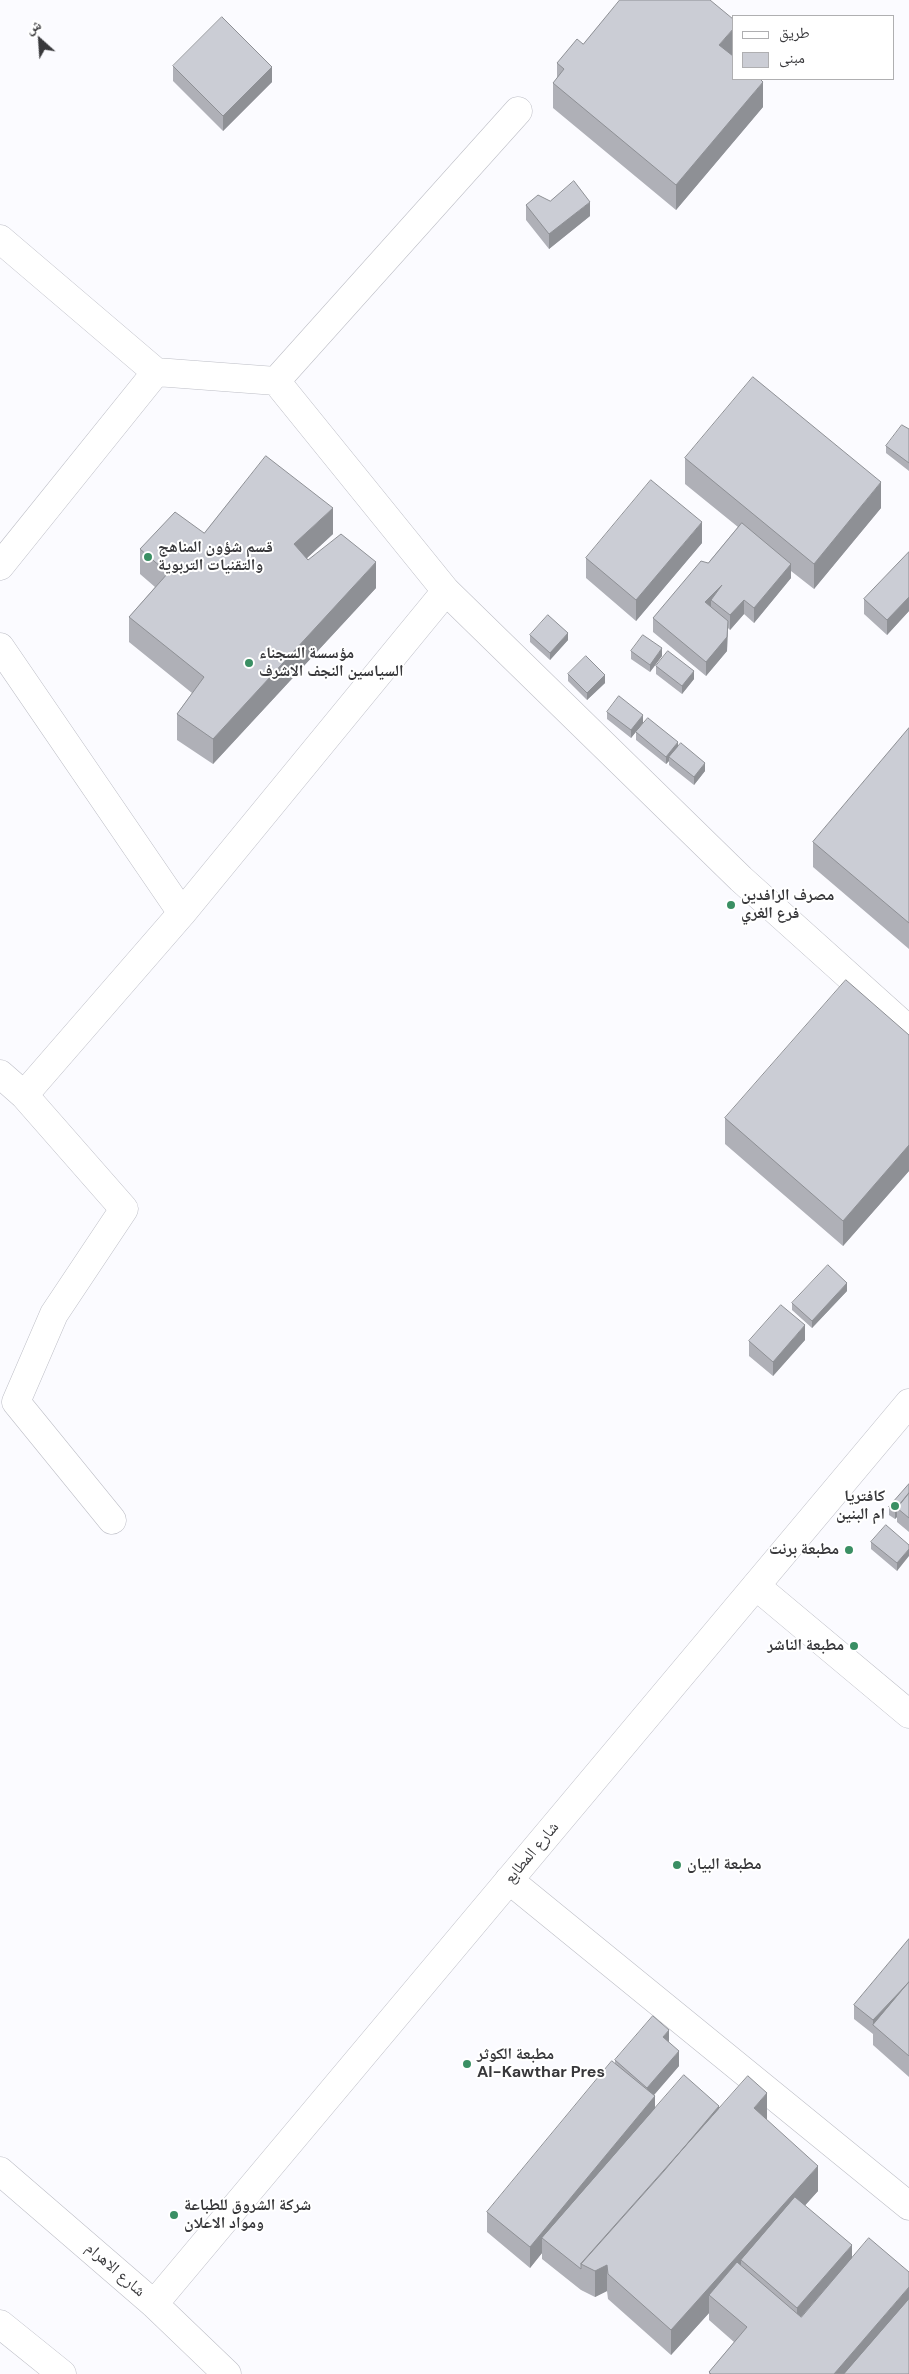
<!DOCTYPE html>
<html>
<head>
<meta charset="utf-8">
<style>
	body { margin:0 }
	#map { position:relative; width:909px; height:2374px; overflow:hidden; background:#fbfbff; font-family:"DM Sans","Noto Naskh Arabic",sans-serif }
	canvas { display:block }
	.legend { position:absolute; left:732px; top:15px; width:162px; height:65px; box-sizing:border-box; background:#fff; border:1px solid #afafb1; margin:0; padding:6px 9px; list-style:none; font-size:15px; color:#38383b }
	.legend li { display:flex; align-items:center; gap:10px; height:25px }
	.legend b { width:25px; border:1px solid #afafb1 }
	.north { position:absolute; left:15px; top:15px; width:50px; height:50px; -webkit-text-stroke:4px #fff; paint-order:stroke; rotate:334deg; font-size:14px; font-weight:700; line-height:20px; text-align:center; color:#38383b }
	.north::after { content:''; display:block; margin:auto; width:18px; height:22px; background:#38383b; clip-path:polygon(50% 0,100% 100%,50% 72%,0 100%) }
</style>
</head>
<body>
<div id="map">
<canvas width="909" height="2374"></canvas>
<ul class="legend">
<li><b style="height:6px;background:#fff"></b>طريق</li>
<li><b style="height:14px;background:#cbcdd5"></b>مبنى</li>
</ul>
<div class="north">ش</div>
</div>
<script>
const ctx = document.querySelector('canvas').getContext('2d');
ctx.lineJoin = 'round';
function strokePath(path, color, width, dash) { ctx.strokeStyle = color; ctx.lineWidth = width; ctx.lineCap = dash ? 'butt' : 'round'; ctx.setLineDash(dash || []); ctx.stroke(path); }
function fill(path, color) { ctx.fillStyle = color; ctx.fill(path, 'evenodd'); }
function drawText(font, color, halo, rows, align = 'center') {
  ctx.font = font + ' "DM Sans","Noto Naskh Arabic",sans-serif'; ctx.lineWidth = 4; ctx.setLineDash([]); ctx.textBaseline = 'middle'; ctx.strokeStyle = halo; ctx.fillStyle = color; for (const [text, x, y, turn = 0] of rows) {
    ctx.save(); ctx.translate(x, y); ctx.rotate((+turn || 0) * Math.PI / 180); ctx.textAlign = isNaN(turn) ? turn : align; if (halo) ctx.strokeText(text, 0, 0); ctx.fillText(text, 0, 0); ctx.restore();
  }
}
const street = new Path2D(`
	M0 239 156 372 276 381 446 591 741 879 909 1030
	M276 381 518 111
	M0 566 156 372
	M0 647 182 913
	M0 1074 24 1095
	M112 1520 16 1402 54 1314 124 1209 24 1095 182 913 446 591
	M756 1586 909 1714
	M509 1880 909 2206`);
const secondary = new Path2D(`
	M0 2171 154 2304 227 2374
	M154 2304 909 1403
	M0 2324 62 2374`);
strokePath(street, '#bdbec6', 29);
strokePath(secondary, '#bdbec6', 29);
strokePath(street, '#fff', 28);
strokePath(secondary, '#fff', 28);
fill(new Path2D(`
	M583 44 732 56 763 107 676 210 553 108V83L557 79V63Z
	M173 66 272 82 223 131 173 81Z
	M550 201 590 216 549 249 526 220V205Z
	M909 429V471L886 453V446Z
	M685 458 881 508 814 589 791 571V578L754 623 744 614 730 630 728 628 727 651 706 676 653 632V618L708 563 738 527 685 484Z
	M204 533 333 534 307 558 308 560 376 588 213 764 177 740V714L192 693 129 642V617L155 587 140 574V549Z
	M702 543 636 621 586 578V558Z
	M909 552V611L887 635 864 614V599Z
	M530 635 568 640 550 660 530 642Z
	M631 651 662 656 650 672 631 659Z
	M656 666 694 679 682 694 656 674Z
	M568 674 605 683 587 700 568 681Z
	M607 712 643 723 631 738 607 719Z
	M909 728V949L813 867V842Z
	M636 732 678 746 705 771 694 785 669 765V761L666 764 636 740Z
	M909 1035V1171L843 1246 725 1144V1118Z
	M847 1291 812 1328 792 1310V1303Z
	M805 1340 773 1376 749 1356V1341Z
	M909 1484V1532L897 1522V1517L895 1519 889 1515V1507Z
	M871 1542 909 1545 897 1571 871 1549Z
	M909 1939V2077L873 2045V2034L854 2019V2005Z
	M669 2042 679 2066 654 2095 655 2109H719L767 2119 766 2120 818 2191 805 2205 852 2258 909 2374H709V2372L734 2342 709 2320V2313L671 2355 608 2299 607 2291 595 2297 581 2290 542 2259V2253L530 2268 487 2232V2212L615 2063V2060Z`), '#afb0b7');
fill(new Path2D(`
	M733 29V55L719 71V45Z
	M272 67V82L223 131V116Z
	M763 82V107L676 210V185Z
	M590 202V216L549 249V234Z
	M881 482V508L814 589V564Z
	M333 508V534L294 570V544Z
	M702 522V543L636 621V600Z
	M376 562V588L213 764V739Z
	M791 564V578L754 623V608Z
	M722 585 711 600V610L705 602Z
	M909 597V611L887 635V620Z
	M744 600V614L730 630V615Z
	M728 621 727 651 706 676V662Z
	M568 633V640L550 660V653Z
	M662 648V656L650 672V665Z
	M694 671V679L682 694V686Z
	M605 675V683L587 700V693Z
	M643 715V723L631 738V730Z
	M678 742V750L669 757V761L666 764V757Z
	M705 763V771L694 785V777Z
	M909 1145V1171L843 1246V1221Z
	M847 1283V1291L812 1328V1321Z
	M805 1325V1340L773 1376V1362Z
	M897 1509V1517L895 1519V1512Z
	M909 1549V1556L897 1571V1563Z
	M909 1983 873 2025V2020Z
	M669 2030V2045L663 2037Z
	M679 2051V2066L647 2103V2088Z
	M767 2093V2119L754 2134V2108Z
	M655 2096V2116L542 2238V2253L530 2268V2247Z
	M719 2106V2126L607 2265V2291L595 2297V2271L584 2265Z
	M818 2166V2191L750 2267 741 2260V2277L709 2295V2313L671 2355V2330Z
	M852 2245V2265L797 2328V2308Z
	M909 2287V2312L856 2374H834Z`), '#8e9095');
const building = new Path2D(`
	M620 0H710L733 19V29L719 45 733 56V79H760L763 82 676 185 553 83 564 69 557 63 577 39 583 44Z
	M222 17 272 67 223 116 173 66Z
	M574 181 590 202 549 234 526 205 538 195 550 201Z
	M753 377 881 482 814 564 685 458Z
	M902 425 909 429V463L886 446Z
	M266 456 333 508 294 544 308 560 341 534 376 562 213 739 177 714 204 677 129 617 168 573 140 549 175 512 204 533Z
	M651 480 702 522 636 600 586 558Z
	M742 523 791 564 754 608 744 600 730 615 711 600 722 585 705 602 728 621 727 637 706 662 653 618 701 561 708 563Z
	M909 552V597L887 620 864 599Z
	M548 615 568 633 550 653 530 635Z
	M643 635 662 648 650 665 631 651Z
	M668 651 694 671 682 686 656 666Z
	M586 656 605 675 587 693 568 674Z
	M619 696 643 715 631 730 607 712Z
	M648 718 678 742 666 757 636 732Z
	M909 728V923L813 842Z
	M681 743 705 763 694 777 669 757Z
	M846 980 909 1035V1145L843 1221 725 1118Z
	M828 1265 847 1283 812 1321 792 1303Z
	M781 1305 805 1325 773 1362 749 1341Z
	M909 1484V1493L897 1508V1509L895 1512 889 1507Z
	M909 1493V1518L897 1508Z
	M886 1525 909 1545V1549L897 1563 871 1542Z
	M909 1939V1982L873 2020 854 2005Z
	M909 1982V2056L873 2025Z
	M653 2016 669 2030 663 2037 679 2051 647 2088 615 2060Z
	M612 2061 655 2096 530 2247 487 2212Z
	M684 2075 719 2106 664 2171 581 2264V2269L542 2238Z
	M748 2076 767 2093 754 2108 818 2166 671 2330 608 2274 607 2265 595 2271 581 2264Z
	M795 2197 852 2245 797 2308 741 2260Z
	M869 2238 909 2272V2287L834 2374H711L709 2372 747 2327 709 2295 737 2262 801 2317Z
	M909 2299V2374H844Z`);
fill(building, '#cbcdd5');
strokePath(building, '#8e9095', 1);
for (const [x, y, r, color] of [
	[148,557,5,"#3a8f63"],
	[249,663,5,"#3a8f63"],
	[731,905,5,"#3a8f63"],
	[895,1506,5,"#3a8f63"],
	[849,1550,5,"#3a8f63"],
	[854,1646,5,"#3a8f63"],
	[677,1865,5,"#3a8f63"],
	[467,2064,5,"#3a8f63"],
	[174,2215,5,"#3a8f63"]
]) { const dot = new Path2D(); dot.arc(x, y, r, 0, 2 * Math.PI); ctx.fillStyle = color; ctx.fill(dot); strokePath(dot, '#fff', 2); }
drawText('bold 16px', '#38383b', '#fff', [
	["قسم شؤون المناهج",158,548],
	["والتقنيات التربوية",158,566],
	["مؤسسة السجناء",259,654],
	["السياسين النجف الاشرف",259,672],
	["مصرف الرافدين",741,896],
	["فرع الغري",741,914],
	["كافتريا",885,1497,"right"],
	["ام البنين",885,1515,"right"],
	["مطبعة برنت",839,1550,"right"],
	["مطبعة الناشر",844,1646,"right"],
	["مطبعة البيان",687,1865],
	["مطبعة الكوثر",477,2055],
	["Al-Kawthar Pres",477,2073],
	["شركة الشروق للطباعة",184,2206],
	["ومواد الاعلان",184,2224]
], 'left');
drawText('16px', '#38383b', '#fff', [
	["شارع المطابع",532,1853,-50],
	["شارع الاهرام",115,2270,41]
]);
</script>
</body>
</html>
